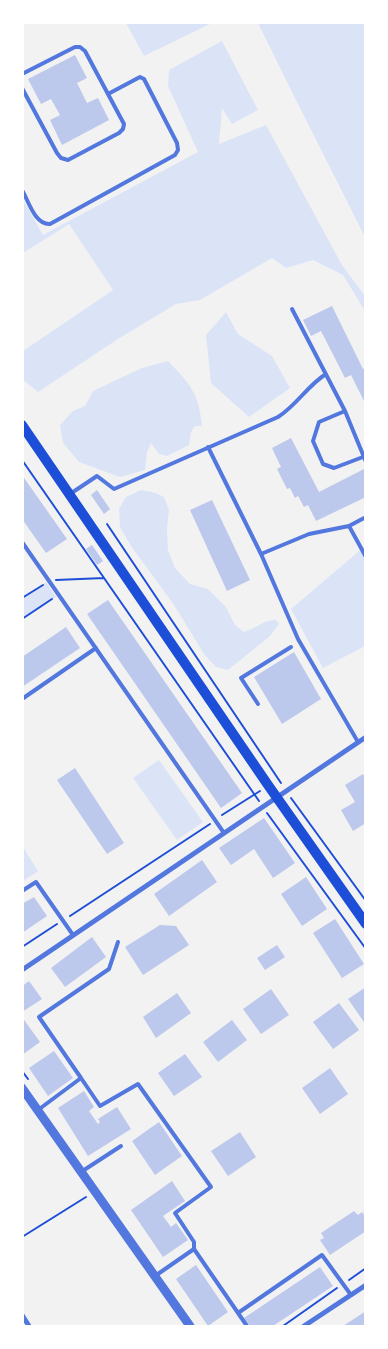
<!DOCTYPE html>
<html>
<head>
<meta charset="utf-8">
<style>
	body { margin:0 }
	#map { position:relative; width:388px; height:1349px; overflow:hidden; background:#f2f2f2; font-family:Barlow,sans-serif }
	canvas { display:block }
	.frame { position:absolute; inset:0; border:24px solid #fff; pointer-events:none }
</style>
</head>
<body>
<div id="map">
<canvas width="388" height="1349"></canvas>
<div class="frame"></div>
</div>
<script>
const ctx = document.querySelector('canvas').getContext('2d');
ctx.lineJoin = 'round';
function fill(path, color) { ctx.fillStyle = color; ctx.fill(path, 'evenodd'); }
function strokePath(path, color, width, dash) { ctx.strokeStyle = color; ctx.lineWidth = width; ctx.lineCap = dash ? 'butt' : 'round'; ctx.setLineDash(dash || []); ctx.stroke(path); }
fill(new Path2D(`
	M126 23H212L144 56Z
	M258 23H365V237L292 92Z
	M222 41 258 110 232 124 222 108 219 144 266 125 342 265 365 296V311L343 275 313 260 286 268 272 258 200 300 176 304 118 339 38 392 23 380V351L113 290 69 224 23 253V200L43 235 198 152 168 86 169 70Z
	M226 312 238 334 272 356 290 388 249 417 211 383 206 335Z
	M168 361C190 384 199 393 202 426H195L191 432 189 445 167 456 159 454 151 443 147 452 145 470 120 477 79 462 63 443 60 425 73 411 85 406 93 391 142 368Z
	M141 490 156 493 164 497 169 510 167 529 168 550 175 568 190 584 208 589 226 607 235 625 244 632C257 628 263 620 276 620L279 624 270 636 228 670 216 667 204 654 174 605 131 546 120 527 119 509 126 497Z
	M365 546V646L323 668 291 609Z
	M46 582 56 597 23 619V598Z
	M159 760 203 822 177 840 133 778Z
	M23 847 38 871 23 881H22Z`), '#dbe4f7');
fill(new Path2D(`
	M75 55 87 78 77 83 87 103 98 98 109 120 62 145 50 120 60 115 51 99 41 104 28 79Z
	M332 306 363 369 366 368V405L351 375 345 378 321 331 311 336 303 320Z
	M291 438 319 492 364 469 366 473V497L316 521 308 505 304 507 298 496 295 498 290 488 287 489 277 469 281 467 272 448Z
	M22 475 67 539 46 553 22 519Z
	M97 490 110 509 104 514 91 495Z
	M212 500 250 580 227 591 190 510Z
	M92 545 103 561 97 565 86 549Z
	M108 600 242 793 221 808 87 614Z
	M66 627 80 648 22 687V657Z
	M294 652 321 699 282 724 254 677Z
	M75 768 124 843 107 854 57 780Z
	M363 774 366 779V823L353 831 341 810 355 802 345 785Z
	M264 818 295 863 273 878 254 849 231 865 219 848Z
	M202 860 217 882 169 916 154 894Z
	M306 877 327 909 302 926 281 894Z
	M34 897 47 916 22 933V904Z
	M335 919 364 964 342 978 313 933Z
	M160 925 176 926 189 945 143 975 125 947Z
	M92 937 106 957 65 987 51 968Z
	M277 945 285 957 265 970 257 958Z
	M29 981 42 999 22 1012V986Z
	M366 987V1025L348 999Z
	M271 989 289 1015 261 1034 243 1009Z
	M177 993 191 1013 156 1038 143 1017Z
	M339 1003 359 1030 333 1049 313 1022Z
	M22 1017 40 1042 22 1055Z
	M232 1020 247 1040 218 1062 203 1042Z
	M54 1051 73 1078 48 1096 29 1068Z
	M185 1054 202 1077 174 1096 158 1073Z
	M330 1068 348 1094 320 1114 302 1088Z
	M84 1091 94 1107 89 1111 98 1124 100 1122 98 1119 117 1107 131 1129 88 1156 58 1108Z
	M159 1122 182 1156 155 1175 132 1141Z
	M240 1132 256 1157 228 1176 211 1151Z
	M172 1181 185 1201 163 1216 171 1227 176 1223 188 1240 163 1257 131 1210Z
	M354 1211 358 1215 362 1212 366 1217V1231L330 1255 320 1240 324 1238 321 1233Z
	M196 1265 228 1312 208 1326 176 1279Z
	M320 1267 333 1286 273 1326H250L244 1318Z
	M366 1311V1326H343Z`), '#bdc9ec');
strokePath(new Path2D(`
	M22 460 259 801
	M107 524 281 783
	M56 580 104 578
	M22 598 43 585
	M22 619 52 599
	M291 798 366 901
	M267 813 366 949
	M222 815 260 791
	M70 916 210 824
	M22 947 57 924
	M22 1071 28 1079
	M22 1237 86 1197
	M349 1280 366 1268
	M283 1326 337 1288`), '#1d4ed8', 2);
strokePath(new Path2D(`
	M22 74 75 47H80L85 51 124 124 123 129 119 133 68 160 61 158 57 153 22 88
	M22 190C29 202 35 225 50 224L175 155 178 150 177 143 144 79 140 77 108 94
	M292 309 345 411 366 462
	M345 411 319 422 313 441 323 464 334 468 363 457
	M208 447 261 554 298 639 358 742
	M70 494 97 476 114 489 278 417C297 405 307 386 326 374
	M349 526 366 517
	M22 542 224 833
	M261 554 309 534 349 526 366 557
	M22 699 96 648
	M258 704 241 678 291 647
	M22 891 36 882 73 935
	M81 1078 39 1017 109 969 118 942
	M38 1110 81 1078 100 1106 138 1084 211 1187 175 1213 194 1242V1249L155 1276
	M81 1172 121 1146
	M194 1249 247 1326
	M238 1313 322 1255 351 1295`), '#5277de', 4);
strokePath(new Path2D(`
	M22 970 366 737
	M22 1315 29 1326
	M304 1326 366 1285`), '#5277de', 5);
strokePath(new Path2D(`
	M22 1088 190 1326`), '#5277de', 9);
strokePath(new Path2D(`
	M22 425 268 785 366 924`), '#1d4ed8', 10);
</script>
</body>
</html>
